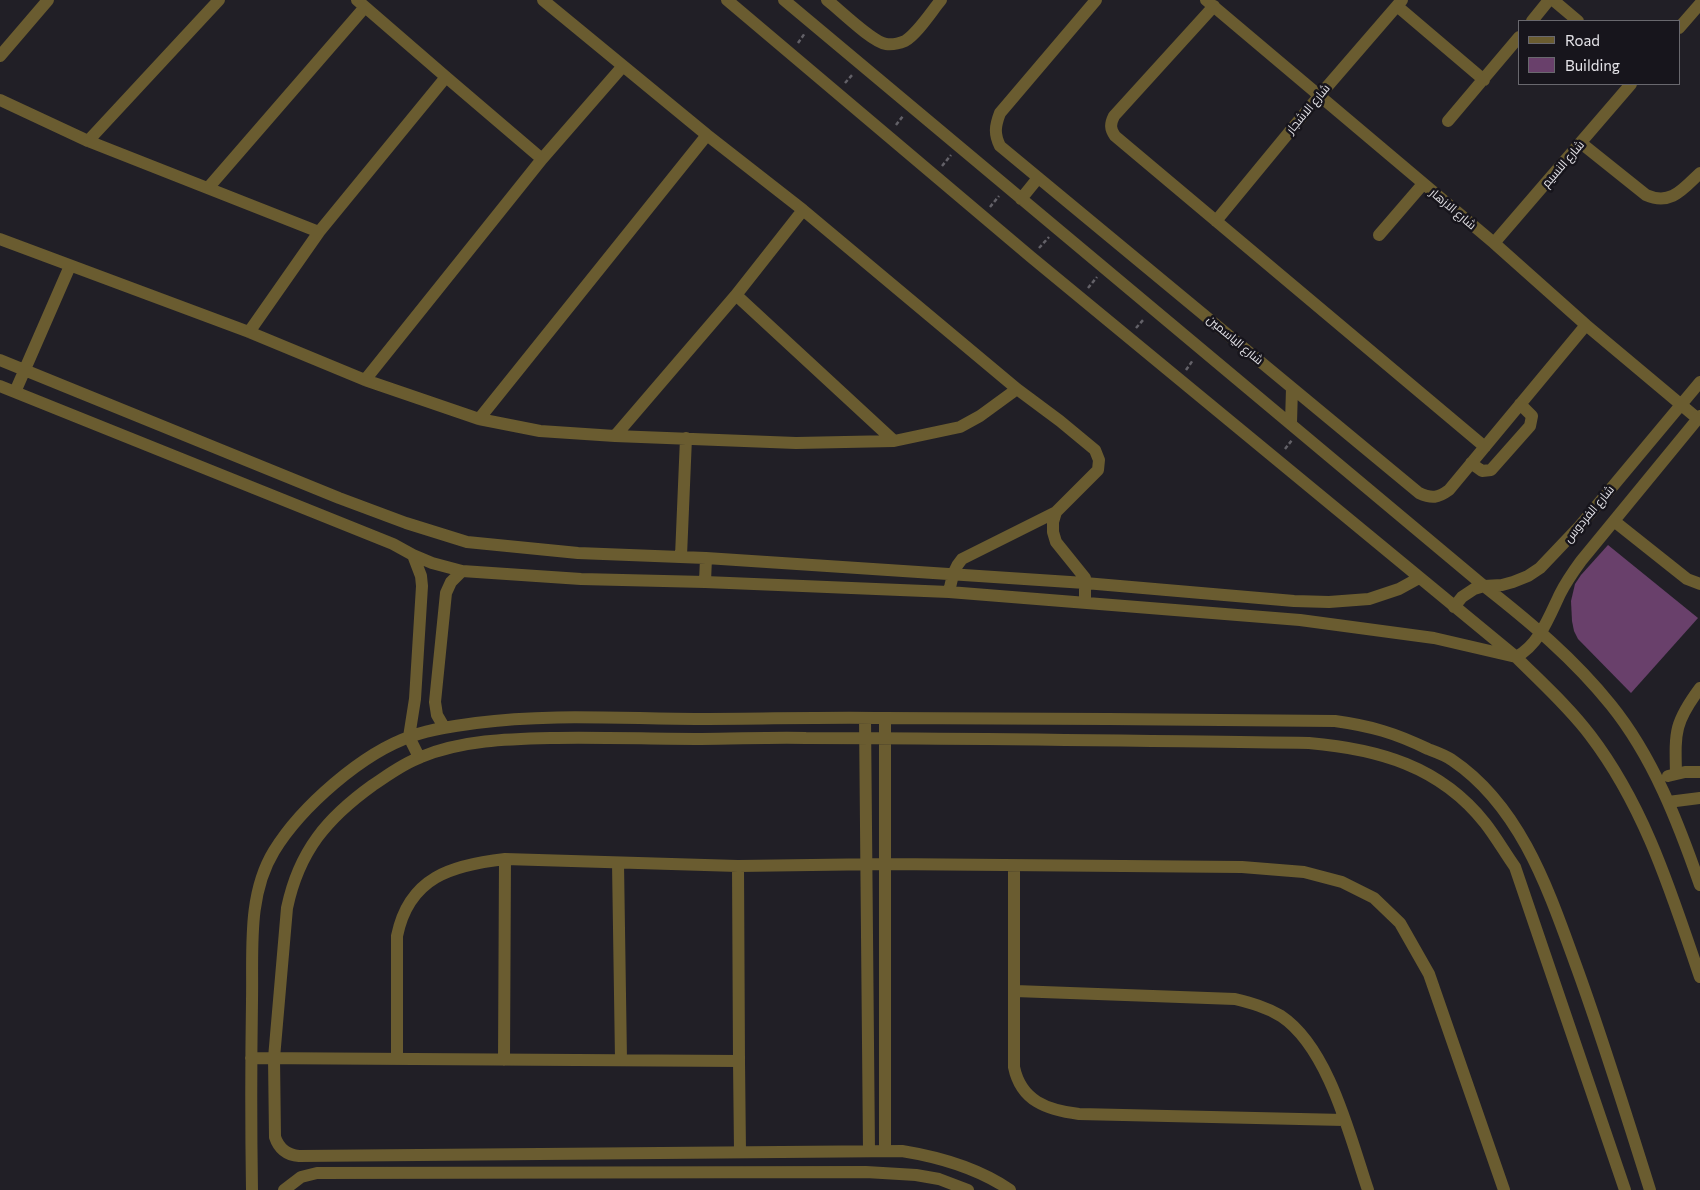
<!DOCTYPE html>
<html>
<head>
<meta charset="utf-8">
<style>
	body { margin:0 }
	#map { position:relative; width:1700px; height:1190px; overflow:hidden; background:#211f26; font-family:Commissioner,sans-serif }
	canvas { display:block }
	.legend { position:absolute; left:1518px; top:20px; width:162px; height:65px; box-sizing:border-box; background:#17151c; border:1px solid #69686e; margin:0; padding:6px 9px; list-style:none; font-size:15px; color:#e5e4e9 }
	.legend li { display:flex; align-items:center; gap:10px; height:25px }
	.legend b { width:25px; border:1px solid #69686e }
</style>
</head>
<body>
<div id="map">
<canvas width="1700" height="1190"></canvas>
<ul class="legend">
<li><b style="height:6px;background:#6a5c30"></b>Road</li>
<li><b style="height:14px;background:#69406b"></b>Building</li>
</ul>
</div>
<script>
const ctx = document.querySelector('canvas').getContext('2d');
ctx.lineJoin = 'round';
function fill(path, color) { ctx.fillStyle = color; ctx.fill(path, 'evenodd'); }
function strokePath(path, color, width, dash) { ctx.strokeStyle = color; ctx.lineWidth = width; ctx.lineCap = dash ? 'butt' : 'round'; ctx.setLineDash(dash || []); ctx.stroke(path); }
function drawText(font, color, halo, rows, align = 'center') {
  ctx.font = font + ' Commissioner,Cairo,sans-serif'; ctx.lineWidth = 5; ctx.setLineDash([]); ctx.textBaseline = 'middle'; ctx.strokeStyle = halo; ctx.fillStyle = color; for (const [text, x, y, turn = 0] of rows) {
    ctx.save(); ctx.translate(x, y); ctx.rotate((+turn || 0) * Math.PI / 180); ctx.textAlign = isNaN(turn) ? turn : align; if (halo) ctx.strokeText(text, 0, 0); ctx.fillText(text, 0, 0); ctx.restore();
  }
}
fill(new Path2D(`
	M1608 545 1698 618 1631 693 1578 639 1574 631 1572 621 1571 601 1575 584 1581 575Z`), '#69406b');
strokePath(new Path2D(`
	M798 43 805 33
	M845 83 853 74
	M896 125 903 116
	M942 166 951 155
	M990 207 999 196
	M1039 248 1049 237
	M1088 288 1097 277
	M1136 328 1144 319
	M1186 370 1193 360
	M1285 449 1292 440`), '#636168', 2.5, [4, 2.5]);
strokePath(new Path2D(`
	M357 0 446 77
	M543 0 707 135 803 210 1017 389 1060 421 1095 450 1099 460 1098 470 1056 512 962 559C953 569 952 579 949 592
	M727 0 1031 257 1516 657C1541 682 1568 706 1590 735 1645 807 1671 892 1700 977
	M784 0 1484 586C1530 622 1574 659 1611 705 1653 757 1678 822 1700 885
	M827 0C840 10 872 42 886 44 892 45 900 43 905 41 918 33 931 12 941 0
	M1096 0 1000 113C995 126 994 134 1000 146L1419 493C1432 499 1438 498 1449 490L1586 325
	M1206 0 1494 243 1586 325 1698 419
	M1553 0 1578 21
	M1214 6 1114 116C1110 124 1110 129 1115 136L1485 447
	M1397 6 1484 80
	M1532 21 1549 0
	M1679 28 1700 4
	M0 56 48 0
	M0 100 88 141 319 232 249 332
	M1448 121 1519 37
	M88 141 219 0
	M1581 143 1646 195C1671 206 1683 189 1700 173
	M208 188 365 7
	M1021 199 1038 178
	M1216 221 1319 96 1402 0
	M319 232 446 77 542 159
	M1379 235 1423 184
	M0 239 249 332 365 380 479 419 540 431 615 436 796 443 894 441 960 427 980 416 1017 389
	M1494 243 1631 84
	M736 295 803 210
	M0 360 339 498 406 523 467 542 578 553 706 558 1085 583 1294 601 1329 602 1369 599 1399 589 1419 578
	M365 380 542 159 623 66
	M0 386 393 544 413 555 421 576 422 586 415 699 409 737 419 757
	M15 392 70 266
	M479 419 707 135
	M1291 423 1292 388
	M615 436 736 295 894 441
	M1471 463 1482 471 1491 470 1530 426 1532 416 1520 404
	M1056 512 1053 522V532L1056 542 1085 578V603
	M1614 521 1687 579 1700 584
	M413 555 432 563 462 571
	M681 556 686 438
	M705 582 706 558
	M1454 607 1462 597 1474 589 1484 586 1502 585 1513 582 1528 576 1540 568 1578 528 1700 382
	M865 718 869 1151
	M885 718V1151
	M444 727 437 715 435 702 446 593 451 582 462 571 581 579 705 582 949 592 1300 620 1434 638 1516 657C1539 645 1549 617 1560 594 1566 582 1573 572 1581 561L1700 416
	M1676 774C1675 732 1674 723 1700 688
	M1668 776 1685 772H1700
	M1668 802 1700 798
	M618 863 621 1060
	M738 866 739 1061
	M1014 866V1067C1021 1101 1047 1110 1079 1114L1344 1120
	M1015 991 1235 999C1251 1003 1266 1007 1281 1016 1329 1048 1350 1137 1368 1190
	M251 1058 739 1061 740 1152
	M397 1058V936C409 877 452 865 505 859L738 866 885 864 1242 867 1304 872 1342 882 1374 898 1400 923 1429 974 1504 1190
	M504 1060 505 859
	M252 1190C251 1127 251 1064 252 1001 253 951 247 895 274 851 301 807 362 753 412 736 432 729 454 726 476 723 550 713 626 719 701 719 762 719 822 717 883 718 1034 718 1184 720 1335 721 1371 726 1395 733 1428 749 1436 752 1445 755 1452 760 1523 808 1550 895 1578 971 1604 1043 1627 1117 1650 1190
	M284 1190 301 1177 317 1173 866 1172 916 1175 939 1179 968 1190
	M1010 1190C978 1168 939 1157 902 1151L299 1156C287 1155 279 1149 275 1137L274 1058 287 908C299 851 327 818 373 785 388 775 404 763 421 757 462 740 508 739 551 738 601 737 651 739 701 739 736 739 771 737 806 738 973 738 1141 741 1309 743 1378 749 1440 766 1485 823 1496 837 1505 853 1515 867L1625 1190`), '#6a5c30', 12);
drawText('12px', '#e5e4e9', '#17151c', [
	["شارع الاشجار",1308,109,-50],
	["شارع النسيم",1563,164,-49],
	["شارع الازهار",1453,209,40],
	["شارع الياسمين",1235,340,40],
	["شارع الفردوس",1589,514,-50]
]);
</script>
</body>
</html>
